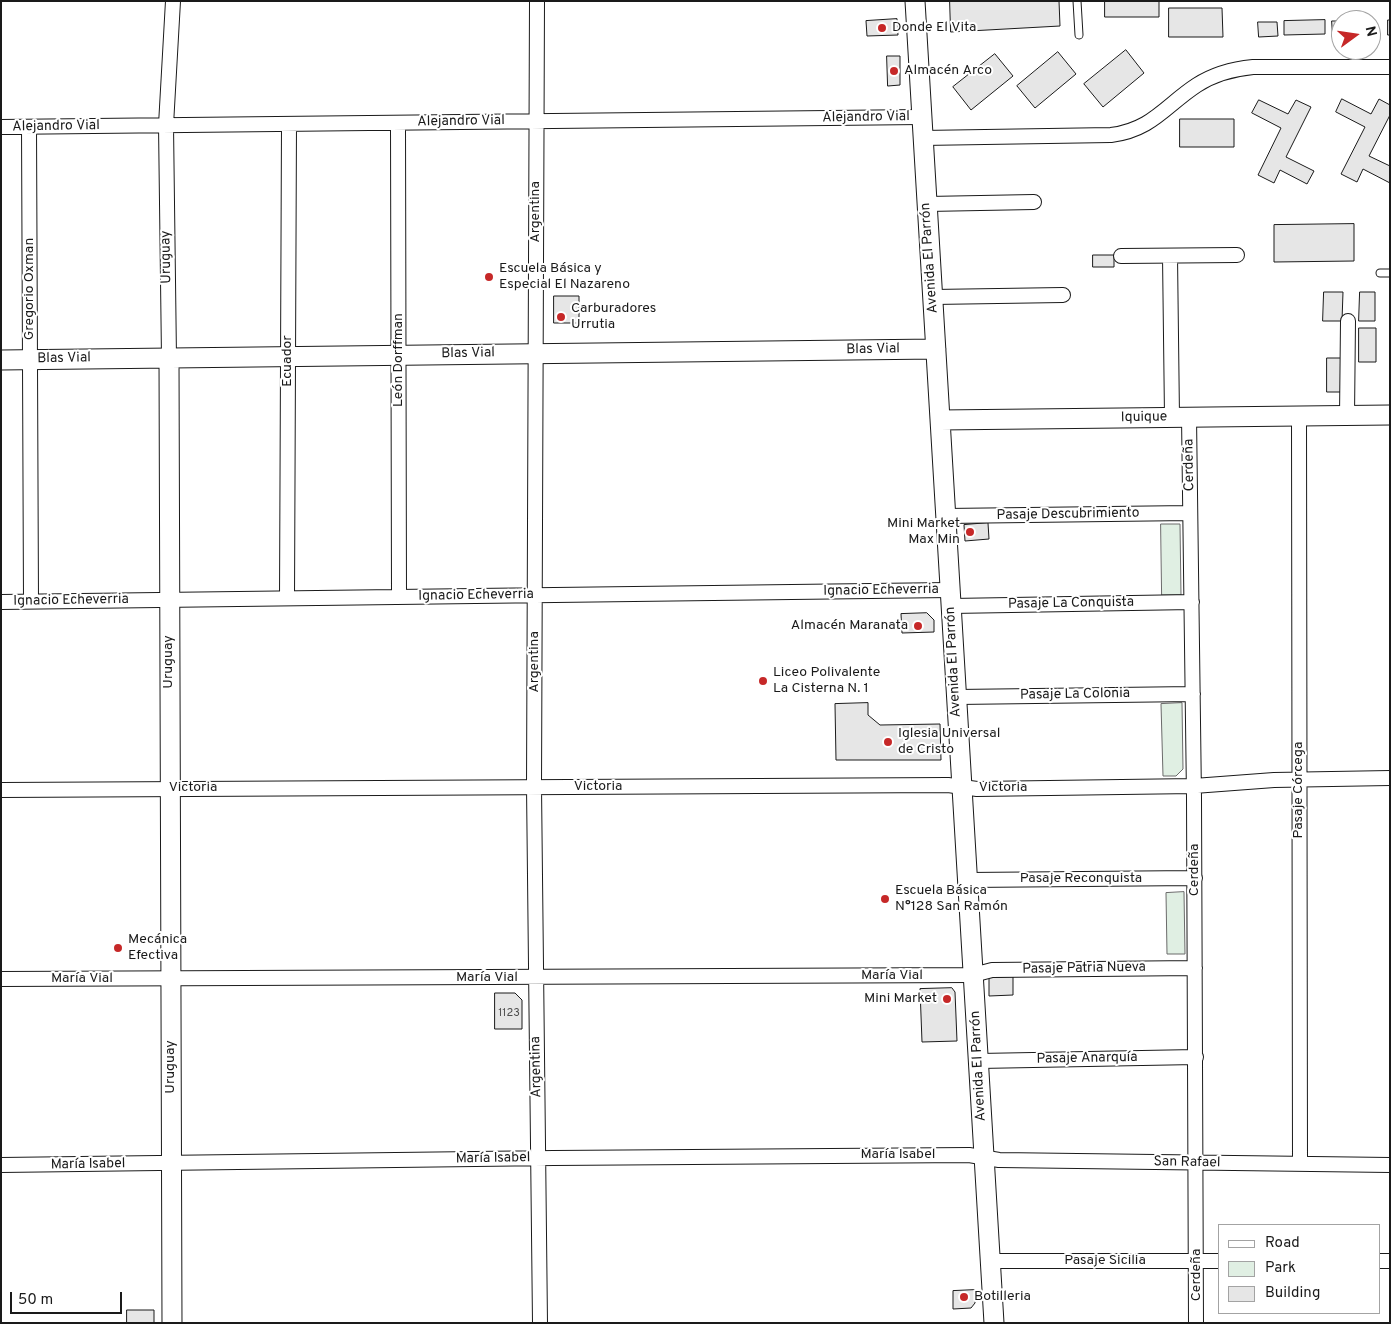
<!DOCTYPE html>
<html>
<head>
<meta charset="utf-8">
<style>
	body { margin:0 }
	#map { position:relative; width:1391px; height:1324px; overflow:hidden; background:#fff; font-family:Overpass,sans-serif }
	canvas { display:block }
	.frame { position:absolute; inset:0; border:2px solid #1a1a1a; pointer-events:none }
	.legend { position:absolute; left:1218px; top:1224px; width:162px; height:90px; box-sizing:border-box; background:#fff; border:1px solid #a3a3a3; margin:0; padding:6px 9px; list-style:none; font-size:15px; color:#1a1a1a }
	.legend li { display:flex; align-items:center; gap:10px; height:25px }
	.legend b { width:25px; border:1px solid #a3a3a3 }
	.north { position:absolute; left:1331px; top:10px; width:50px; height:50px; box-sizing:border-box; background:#fff; border:1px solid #a3a3a3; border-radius:50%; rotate:76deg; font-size:14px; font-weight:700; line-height:20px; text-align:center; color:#1a1a1a }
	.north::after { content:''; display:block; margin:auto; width:18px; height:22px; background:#c62828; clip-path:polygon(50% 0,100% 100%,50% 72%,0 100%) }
	.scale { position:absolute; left:10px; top:1292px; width:112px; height:22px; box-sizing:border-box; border:2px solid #1a1a1a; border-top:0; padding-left:6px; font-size:15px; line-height:18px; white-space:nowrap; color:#1a1a1a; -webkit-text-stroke:4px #fff; paint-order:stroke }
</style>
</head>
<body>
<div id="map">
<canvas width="1391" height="1324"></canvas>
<div class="frame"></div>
<ul class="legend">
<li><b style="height:6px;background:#fff"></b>Road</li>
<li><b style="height:14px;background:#e0efe3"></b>Park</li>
<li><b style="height:14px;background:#e6e6e6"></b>Building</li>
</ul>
<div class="north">N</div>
<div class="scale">50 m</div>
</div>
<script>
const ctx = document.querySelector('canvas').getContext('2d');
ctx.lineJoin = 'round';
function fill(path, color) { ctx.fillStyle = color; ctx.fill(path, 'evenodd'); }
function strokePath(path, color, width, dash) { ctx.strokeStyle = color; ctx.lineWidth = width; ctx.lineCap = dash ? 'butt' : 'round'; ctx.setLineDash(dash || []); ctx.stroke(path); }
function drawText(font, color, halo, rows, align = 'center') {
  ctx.font = font + ' Overpass,sans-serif'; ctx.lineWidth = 4; ctx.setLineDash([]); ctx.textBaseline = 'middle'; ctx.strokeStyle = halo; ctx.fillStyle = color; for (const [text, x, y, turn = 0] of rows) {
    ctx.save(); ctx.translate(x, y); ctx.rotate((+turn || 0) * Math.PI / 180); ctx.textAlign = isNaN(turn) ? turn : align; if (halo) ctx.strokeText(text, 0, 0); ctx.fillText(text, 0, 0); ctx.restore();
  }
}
const green = new Path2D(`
	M1161 524H1180L1181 595H1162Z
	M1182 703 1183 769 1176 776H1163L1161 704Z
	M1184 892 1185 954H1167L1166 893Z`);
fill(green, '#e0efe3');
strokePath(green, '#6a6a6a', 1);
const building = new Path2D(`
	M950 1H1059L1060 26 951 32Z
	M1105 1H1159V17H1105Z
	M1169 8H1222L1223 37H1169Z
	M897 19 898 35 867 36 866 21Z
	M1325 20V34L1284 35V21Z
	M1388 20H1390V35H1388Z
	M1332 21H1341V36H1333Z
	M1258 22H1277L1278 36 1259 37Z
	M1126 50 1144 73 1103 107 1084 84Z
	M1058 52 1076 74 1035 108 1017 86Z
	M995 54 1013 76 971 110 953 87Z
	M887 56H900V85L888 86Z
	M1342 99 1371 114 1379 99 1390 105V115L1369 156 1390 166V183L1363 169 1357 182 1341 174 1365 127 1336 112Z
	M1259 100 1288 114 1296 100 1311 107 1286 157 1314 171 1307 184 1280 170 1274 183 1258 175 1281 128 1252 113Z
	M1180 119H1234V147H1180Z
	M1354 224V261L1274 262V225Z
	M1093 255H1114V267H1093Z
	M1324 292H1343L1342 321H1323Z
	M1360 292H1375V321H1359Z
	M554 296H579V323H554Z
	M1359 328H1376V362H1359Z
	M1327 358H1343V392H1327Z
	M988 523 989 539 965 541 964 525Z
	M927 613 934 620V632L902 633 901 614Z
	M868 703V715L880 725 940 724 941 760H836L835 704Z
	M1013 977V995L989 996V978Z
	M952 988 955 992 957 1041 922 1042 920 989Z
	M495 993H515L522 1000V1029H495Z
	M975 1290V1303L971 1308 953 1309V1291Z
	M127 1310H154V1323H127Z`);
fill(building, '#e6e6e6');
strokePath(building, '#1a1a1a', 1);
const lane = new Path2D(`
	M1077 1 1079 35
	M1380 273H1390`);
const street = new Path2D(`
	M537 1 534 787 540 1323
	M398 123 399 597
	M1 127 921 117
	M29 127 31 601
	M922 138 1111 135C1152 130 1166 105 1197 85 1214 74 1233 69 1253 67H1390
	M927 204 1034 202
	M1121 256 1237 255
	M1170 256 1172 417
	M933 297 1063 295
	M169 358 166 125 173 1
	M1299 416 1300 1164
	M1347 416 1348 321
	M1189 417 1194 798 1196 1323
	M946 516 1190 513
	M287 598 289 124
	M1 602 950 590
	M951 606 1192 602
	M957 697 1193 694
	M1 790 948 785 977 789 1194 786 1274 780 1390 778
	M968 880 1195 878
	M1 979 973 975 992 970 1195 968
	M979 1061 1196 1057
	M1 1165 554 1158 969 1155 999 1160 1390 1165
	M990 1261H1220
	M1380 1261H1390`);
const secondary = new Path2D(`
	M915 1 994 1323
	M169 358 172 1323
	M1 360 936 349
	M940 420 1390 415`);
strokePath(lane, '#1a1a1a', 9);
strokePath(street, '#1a1a1a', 16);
strokePath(secondary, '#1a1a1a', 21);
strokePath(lane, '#fff', 7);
strokePath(street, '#fff', 14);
strokePath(secondary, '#fff', 19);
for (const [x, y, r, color] of [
	[882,28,5,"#c62828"],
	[894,71,5,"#c62828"],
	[489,277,5,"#c62828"],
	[561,317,5,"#c62828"],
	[970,532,5,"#c62828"],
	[918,626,5,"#c62828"],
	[763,681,5,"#c62828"],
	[888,742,5,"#c62828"],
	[885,899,5,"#c62828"],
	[118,948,5,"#c62828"],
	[947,999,5,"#c62828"],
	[964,1297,5,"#c62828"]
]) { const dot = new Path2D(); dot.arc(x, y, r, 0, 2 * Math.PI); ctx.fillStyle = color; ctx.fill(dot); strokePath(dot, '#fff', 2); }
drawText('11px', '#4d4d4d', null, [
	["1123",509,1014]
]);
drawText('14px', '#1a1a1a', '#fff', [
	["Donde El Vita",892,28],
	["Almacén Arco",904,71],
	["Escuela Básica y",499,269],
	["Especial El Nazareno",499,285],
	["Carburadores",571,309],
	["Urrutia",571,325],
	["Mini Market",960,524,"right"],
	["Max Min",960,540,"right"],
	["Almacén Maranata",908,626,"right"],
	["Liceo Polivalente",773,673],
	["La Cisterna N. 1",773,689],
	["Iglesia Universal",898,734],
	["de Cristo",898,750],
	["Escuela Básica",895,891],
	["N°128 San Ramón",895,907],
	["Mecánica",128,940],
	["Efectiva",128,956],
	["Mini Market",937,999,"right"],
	["Botilleria",974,1297]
], 'left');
drawText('14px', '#1a1a1a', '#fff', [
	["Alejandro Vial",866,118,-1],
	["Alejandro Vial",461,122,-1],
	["Alejandro Vial",56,127,-1],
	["Argentina",536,212,-90],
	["Uruguay",167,257,-91],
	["Avenida El Parrón",930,258,-94],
	["Gregorio Oxman",30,289,-90],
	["Blas Vial",873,350,-1],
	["Blas Vial",468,354,-1],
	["Blas Vial",64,359,-1],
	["León Dorffman",399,360,-90],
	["Ecuador",288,361,-90],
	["Iquique",1144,418,-1],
	["Cerdeña",1190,465,-91],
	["Pasaje Descubrimiento",1068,515,-1],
	["Ignacio Echeverria",881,591,-1],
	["Ignacio Echeverria",476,596,-1],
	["Ignacio Echeverria",71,601,-1],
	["Pasaje La Conquista",1071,604,-1],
	["Uruguay",169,662,-90],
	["Argentina",535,662,-90],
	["Avenida El Parrón",954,662,-93],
	["Pasaje La Colonia",1075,695,-1],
	["Victoria",598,787],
	["Victoria",193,788],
	["Victoria",1003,788],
	["Pasaje Córcega",1299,790,-90],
	["Cerdeña",1195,870,-90],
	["Pasaje Reconquista",1081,879],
	["Pasaje Patria Nueva",1084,969,-1],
	["María Vial",892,976],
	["María Vial",487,978],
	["María Vial",82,979],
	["Pasaje Anarquía",1087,1059,-1],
	["Avenida El Parrón",979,1066,-93],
	["Uruguay",171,1067,-90],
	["Argentina",537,1067,-91],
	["María Isabel",898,1155],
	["María Isabel",493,1159,-1],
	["San Rafael",1187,1163,1],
	["María Isabel",88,1165,-1],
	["Pasaje Sicilia",1105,1261],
	["Cerdeña",1197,1275,-90]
]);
</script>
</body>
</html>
